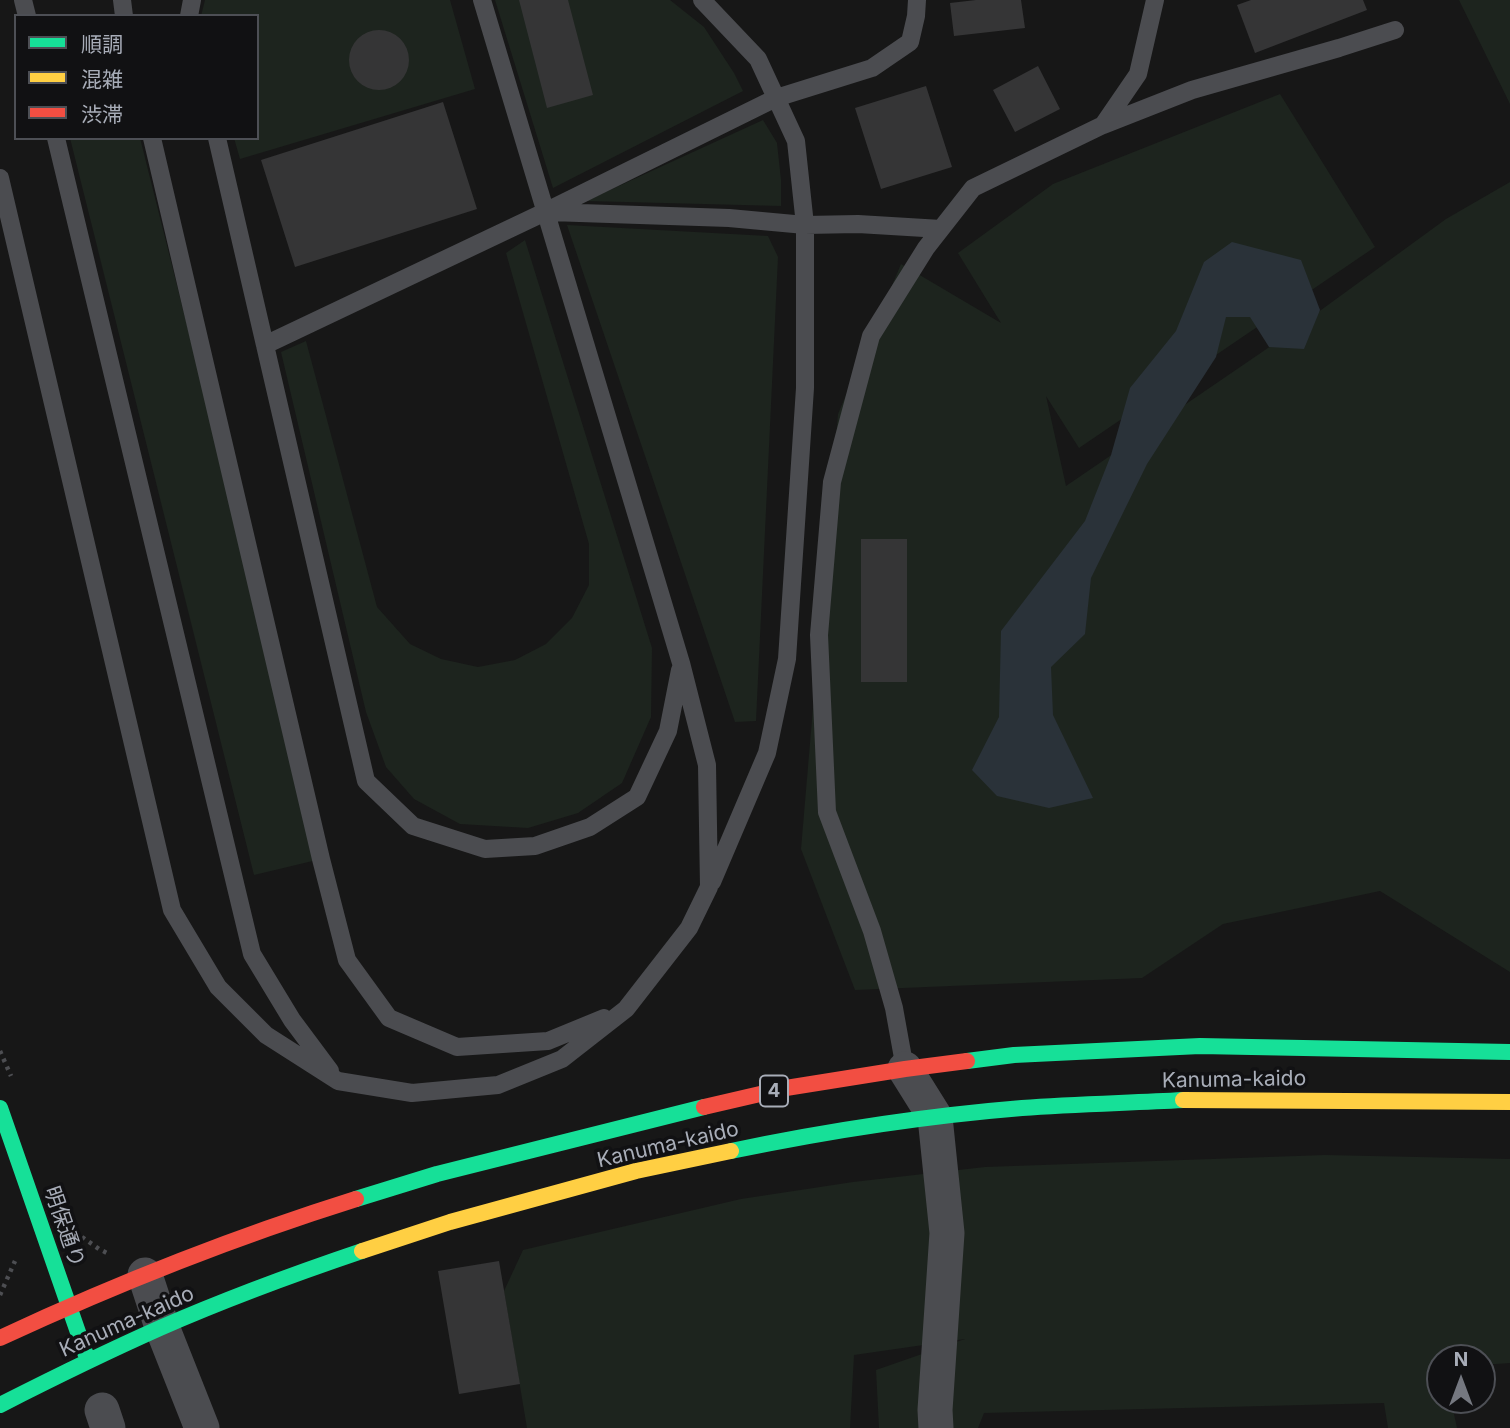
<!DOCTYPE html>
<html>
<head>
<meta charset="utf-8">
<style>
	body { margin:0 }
	#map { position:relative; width:1510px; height:1428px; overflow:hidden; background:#171717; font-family:Inter,"Noto Sans JP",sans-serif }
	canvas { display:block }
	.legend { position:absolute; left:14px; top:14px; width:245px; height:126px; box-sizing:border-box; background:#111113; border:2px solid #4d4f55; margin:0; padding:9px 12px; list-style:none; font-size:21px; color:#a8adb8 }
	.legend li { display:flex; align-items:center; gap:14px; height:35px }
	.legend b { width:35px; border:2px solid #4d4f55 }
	.north { position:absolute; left:1426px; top:1344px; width:70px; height:70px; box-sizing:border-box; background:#111113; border:2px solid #4d4f55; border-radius:50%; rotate:0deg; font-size:19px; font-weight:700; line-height:28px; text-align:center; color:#a8adb8 }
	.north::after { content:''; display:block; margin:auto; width:24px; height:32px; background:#757880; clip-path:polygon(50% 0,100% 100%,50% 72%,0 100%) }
</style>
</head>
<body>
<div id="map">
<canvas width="1510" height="1428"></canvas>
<ul class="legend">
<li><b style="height:9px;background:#16e098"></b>順調</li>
<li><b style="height:9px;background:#ffcf43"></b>混雑</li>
<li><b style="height:9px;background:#f24e42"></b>渋滞</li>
</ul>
<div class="north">N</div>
</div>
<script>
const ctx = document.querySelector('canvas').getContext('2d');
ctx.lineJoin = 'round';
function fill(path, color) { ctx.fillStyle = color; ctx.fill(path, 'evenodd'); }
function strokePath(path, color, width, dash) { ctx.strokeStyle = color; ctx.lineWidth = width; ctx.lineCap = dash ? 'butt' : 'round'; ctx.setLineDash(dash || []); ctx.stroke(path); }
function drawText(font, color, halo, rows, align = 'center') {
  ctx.font = font + ' Inter,"Noto Sans JP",sans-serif'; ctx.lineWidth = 7; ctx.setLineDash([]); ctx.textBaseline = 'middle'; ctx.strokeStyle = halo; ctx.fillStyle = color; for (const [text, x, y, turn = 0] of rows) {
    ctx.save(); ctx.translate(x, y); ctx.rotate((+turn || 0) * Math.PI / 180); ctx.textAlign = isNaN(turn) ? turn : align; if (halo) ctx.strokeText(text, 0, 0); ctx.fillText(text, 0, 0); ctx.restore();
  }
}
fill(new Path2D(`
	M205 0H450L475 89 240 159 234 138H257V16H201Z
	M495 0H670L704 27 734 73 743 91 553 188Z
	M1459 0H1510V104Z
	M1280 94 1375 247 1079 448 1046 396 1066 486 1284 337 1446 219 1510 182V972L1380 891 1223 924 1142 978 855 990 801 849 838 414 901 264 1001 323 958 253 1053 184Z
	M763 120 777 143 781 180V206L586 201Z
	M70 138H140L321 859 254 875Z
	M567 225 768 236 778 257 756 721 735 722Z
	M525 240 652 648 651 717 622 783 578 813 528 828 460 824 414 799 386 767 366 712 281 352 306 341 377 607 410 644 441 659 478 667 515 660 546 644 572 618 589 585V544L506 253Z
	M1325 1155 1510 1159V1363L1482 1365V1358H1440V1400H1451L1457 1428H1388L1384 1403 984 1413 978 1428H879L876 1370 965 1339 854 1355 850 1428H527L504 1291 523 1250 741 1199 853 1182 985 1167Z`), '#1d241e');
fill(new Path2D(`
	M1232 242 1301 260 1320 310 1304 349 1269 347 1250 317H1226L1216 357 1147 464 1091 578 1085 634 1051 667 1053 715 1093 798 1049 808 997 796 972 770 999 717 1001 631 1085 521 1111 455 1130 388 1176 331 1204 262Z`), '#2a3239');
fill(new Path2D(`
	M519 0H568L593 95 547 108Z
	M976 0H1021L1025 28 954 36 950 3Z
	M1251 0H1363L1367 10 1255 53 1237 5Z
	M349 60a30 30 0 1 1 60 0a30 30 0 1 1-60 0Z
	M1038 66 1060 109 1015 132 993 90Z
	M926 86 952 167 881 189 855 108Z
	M443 102 477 209 295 267 261 160Z
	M861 539H907V682H861Z
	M499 1261 520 1384 459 1394 438 1271Z`), '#353536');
strokePath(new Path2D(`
	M0 1051 11 1076
	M82 1237 99 1249 107 1253
	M0 1295 15 1261`), '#4d4e52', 4.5, [3.5, 5]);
strokePath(new Path2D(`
	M23 0 27 16
	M122 0 124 16
	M702 0 758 59 796 141 805 225V388L787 659 767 753 712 882
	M189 16 192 0
	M1103 125 1192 90 1339 48 1395 30
	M56 138 252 954 292 1020 330 1071
	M152 138 321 859 347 960 389 1018 457 1047 548 1041 604 1018
	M217 138 366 781 413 826 485 849 535 846 590 827 637 797 668 731 680 670
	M0 178 172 910 218 987 266 1035 338 1081 412 1093 498 1085 562 1059 626 1009 689 928 709 887 707 765 681 663 482 0
	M550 212 729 218 805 225 858 224 941 229
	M265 345 545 212 776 98 872 68 910 42 916 16 917 0
	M905 1069 894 1008 872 931 827 812 819 635 832 482 871 336 926 248 973 188 1103 125 1138 74 1155 0`), '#4b4c50', 18);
strokePath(new Path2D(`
	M905 1069 935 1117 947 1233 935 1410 936 1428
	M145 1275 162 1327 202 1428
	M102 1410 108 1428`), '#4b4c50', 35);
strokePath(new Path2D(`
	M967 1061 1014 1055 1200 1046 1510 1052
	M0 1108 88 1361
	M731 1151C827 1131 924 1116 1022 1108 1076 1104 1129 1103 1183 1100
	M356 1199 437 1174 704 1107
	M0 1405C53 1378 106 1352 160 1328 226 1299 294 1274 362 1251`), '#16e098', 16);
strokePath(new Path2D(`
	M1183 1100 1510 1102
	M362 1251 450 1222 636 1171 731 1151`), '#ffcf43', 16);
strokePath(new Path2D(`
	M704 1107 786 1088 905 1069 967 1061
	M0 1338C116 1284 235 1237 356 1199`), '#f24e42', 16);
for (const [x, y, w] of [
	[774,1091,28]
]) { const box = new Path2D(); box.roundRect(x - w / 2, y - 15.5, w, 31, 5); ctx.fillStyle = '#111113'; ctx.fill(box); strokePath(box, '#a8adb8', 2); }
drawText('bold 19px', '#a8adb8', null, [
	["4",774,1091]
]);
drawText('21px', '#a8adb8', '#111113', [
	["Kanuma-kaido",1234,1080,-1],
	["Kanuma-kaido",668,1145,-13],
	["明保通り",64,1227,71],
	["Kanuma-kaido",127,1322,-24]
]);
</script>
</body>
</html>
